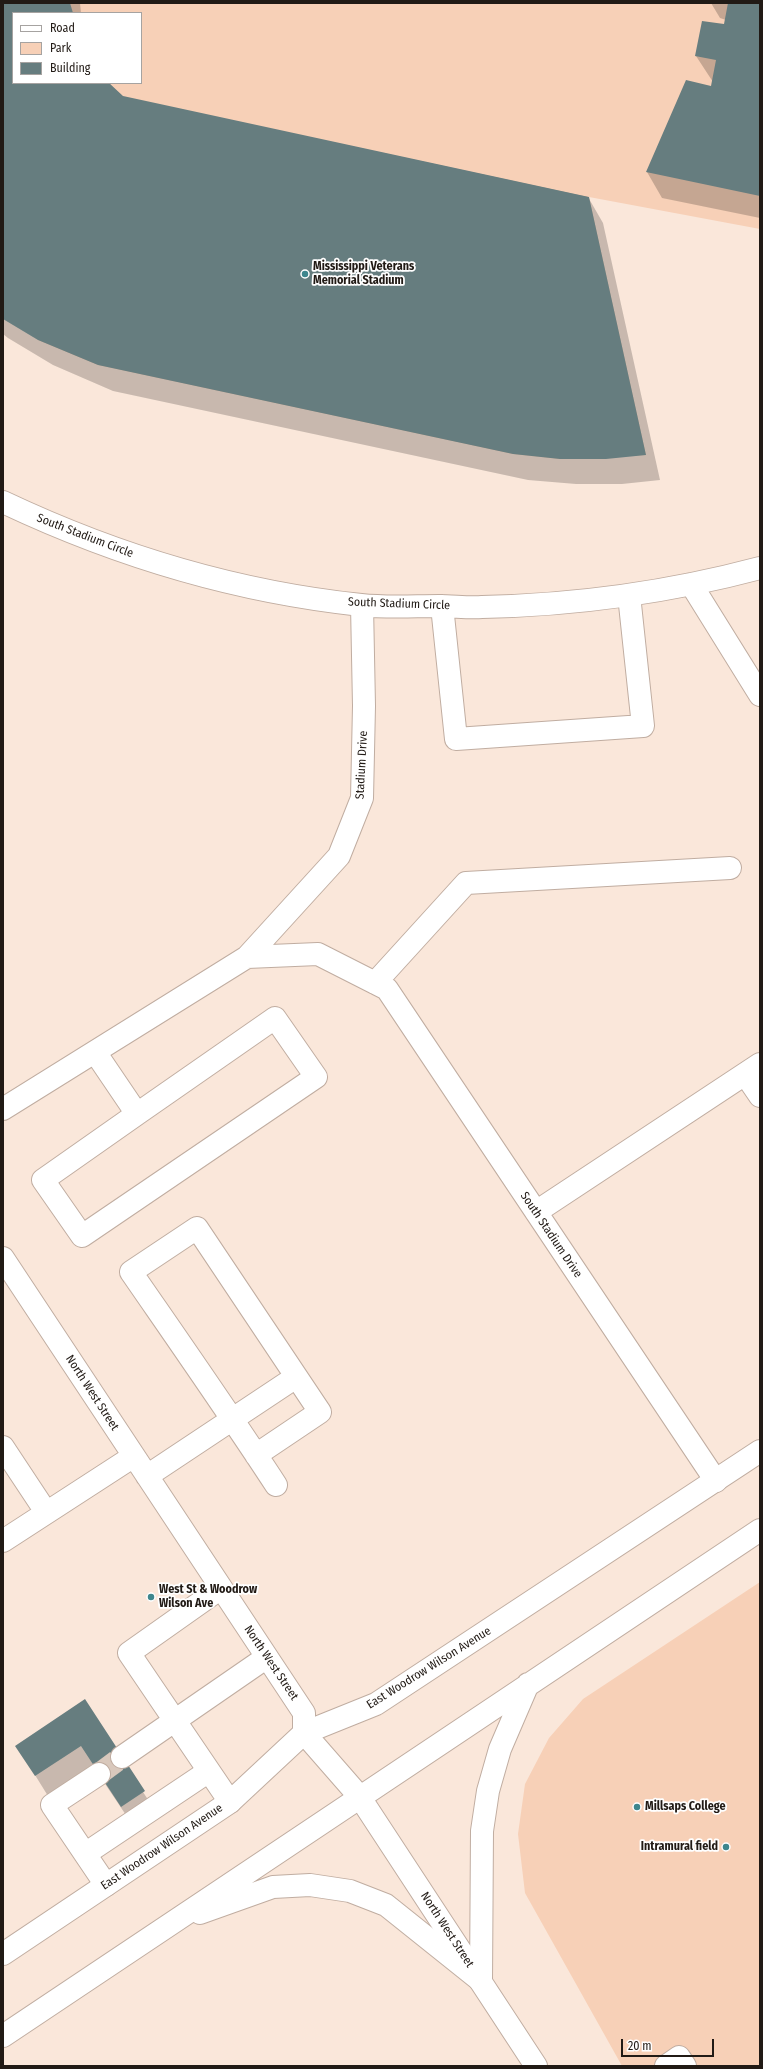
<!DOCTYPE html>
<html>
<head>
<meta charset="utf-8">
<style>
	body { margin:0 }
	#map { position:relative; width:763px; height:2069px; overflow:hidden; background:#fae7da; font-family:"Fira Sans Condensed",sans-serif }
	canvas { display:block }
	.frame { position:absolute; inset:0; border:4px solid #211a15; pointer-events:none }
	.legend { position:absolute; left:12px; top:12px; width:130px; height:72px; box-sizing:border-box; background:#fff; border:1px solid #a6a3a1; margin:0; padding:5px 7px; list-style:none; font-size:12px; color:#211a15 }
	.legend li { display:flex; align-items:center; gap:8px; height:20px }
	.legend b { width:20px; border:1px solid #a6a3a1 }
	.scale { position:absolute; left:621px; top:2039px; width:93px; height:18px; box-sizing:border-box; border:2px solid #211a15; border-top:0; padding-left:5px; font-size:12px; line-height:14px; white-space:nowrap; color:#211a15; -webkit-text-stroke:3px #fff; paint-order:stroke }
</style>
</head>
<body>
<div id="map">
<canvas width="763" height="2069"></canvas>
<div class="frame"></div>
<ul class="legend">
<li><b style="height:5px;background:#fff"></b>Road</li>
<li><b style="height:11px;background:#f7d0b7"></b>Park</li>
<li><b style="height:11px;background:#667d7f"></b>Building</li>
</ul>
<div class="scale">20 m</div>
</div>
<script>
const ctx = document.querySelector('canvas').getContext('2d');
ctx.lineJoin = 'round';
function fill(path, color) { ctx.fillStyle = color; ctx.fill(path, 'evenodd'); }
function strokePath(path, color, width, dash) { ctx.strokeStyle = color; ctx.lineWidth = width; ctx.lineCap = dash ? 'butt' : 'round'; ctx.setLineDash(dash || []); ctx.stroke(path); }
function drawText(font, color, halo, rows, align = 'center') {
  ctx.font = font + ' "Fira Sans Condensed",sans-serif'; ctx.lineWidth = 3.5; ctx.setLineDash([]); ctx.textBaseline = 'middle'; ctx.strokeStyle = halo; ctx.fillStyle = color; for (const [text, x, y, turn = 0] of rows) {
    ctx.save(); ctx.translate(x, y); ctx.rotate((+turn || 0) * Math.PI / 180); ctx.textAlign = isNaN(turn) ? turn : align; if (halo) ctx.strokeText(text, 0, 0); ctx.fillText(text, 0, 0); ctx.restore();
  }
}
fill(new Path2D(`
	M3 3H760V229L589 197 646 455 560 459 513 454 98 365 38 340ZM13 13H141V83H13Z
	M760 1582V2066H622L525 1893 518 1834 525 1784 549 1738 583 1699Z`), '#f7d0b7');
fill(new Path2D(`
	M3 3H80L81 13H13V83H109L122 97 588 197 603 223 660 480 622 484H576L528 480 113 391 53 365 8 338 3 334Z
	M711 3H760V218L662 198 647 172 712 88 713 82 696 56 725 25 726 20 720 18Z
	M84 1701 156 1812 134 1827 93 1766 48 1796 17 1746Z`), '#0003');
fill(new Path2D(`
	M3 3H70L73 13H13V83H109L123 96 589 197 646 455 606 459H560L513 454 98 365 38 340 3 319Z
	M728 3H760V196L646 172 686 80 711 86 716 60 695 56 702 21 724 24Z
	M85 1699 145 1791 121 1807 81 1746 35 1776 15 1746Z`), '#667d7f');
strokePath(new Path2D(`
	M99 1774 122 1757`), '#d9c8bc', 22, [22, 11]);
const minor = new Path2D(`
	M3 502C115 555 238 592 361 605 387 608 414 606 439 606 454 606 468 608 482 607 576 605 670 592 760 568
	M691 584 760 695
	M442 606 456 739 643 726 629 595
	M247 957 339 856 362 798 364 706 362 605
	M375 983 466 883 730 868
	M95 1052 137 1114 43 1180 82 1236 316 1077 275 1018 137 1114
	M745 1074 760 1096
	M3 1109 247 957 318 954 387 989 716 1481
	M536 1212 760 1064
	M3 1258 304 1713V1733L359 1796 536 2066
	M3 1447 46 1512
	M256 1455 320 1412 197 1228 131 1272C180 1343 229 1413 276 1485
	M147 1476 296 1377
	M3 1541 134 1456
	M221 1588 129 1653 230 1802
	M122 1757 267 1657
	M99 1774 52 1805 106 1885
	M85 1854 209 1771
	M666 2066 679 2057 685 2066`);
const major = new Path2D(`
	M200 1913 273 1887 310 1885 350 1891 386 1905 481 1981
	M3 1954 230 1802 304 1733 376 1704 760 1451
	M481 1981 482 1831 488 1791 500 1749 528 1684
	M3 2036 760 1530`);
strokePath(minor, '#c0ada1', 24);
strokePath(major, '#c0ada1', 24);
strokePath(minor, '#fff', 22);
strokePath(major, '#fff', 22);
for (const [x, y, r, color] of [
	[305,274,4,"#3e868d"],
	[151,1597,4,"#3e868d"],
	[637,1807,4,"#3e868d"],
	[726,1847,4,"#3e868d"]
]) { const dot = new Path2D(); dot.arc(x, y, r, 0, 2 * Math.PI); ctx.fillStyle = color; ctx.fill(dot); strokePath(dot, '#fff', 1.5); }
drawText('bold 12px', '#211a15', '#fff', [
	["Mississippi Veterans",313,267],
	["Memorial Stadium",313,281],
	["West St & Woodrow",159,1590],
	["Wilson Ave",159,1604],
	["Millsaps College",645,1807],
	["Intramural field",718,1847,"right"]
], 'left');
drawText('12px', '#211a15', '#fff', [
	["South Stadium Circle",85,536,21],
	["South Stadium Circle",399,604,2],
	["Stadium Drive",362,765,-87],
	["South Stadium Drive",551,1235,56],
	["North West Street",92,1393,57],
	["North West Street",271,1663,56],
	["East Woodrow Wilson Avenue",429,1668,-32],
	["East Woodrow Wilson Avenue",162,1847,-34],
	["North West Street",447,1930,57]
]);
</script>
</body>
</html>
